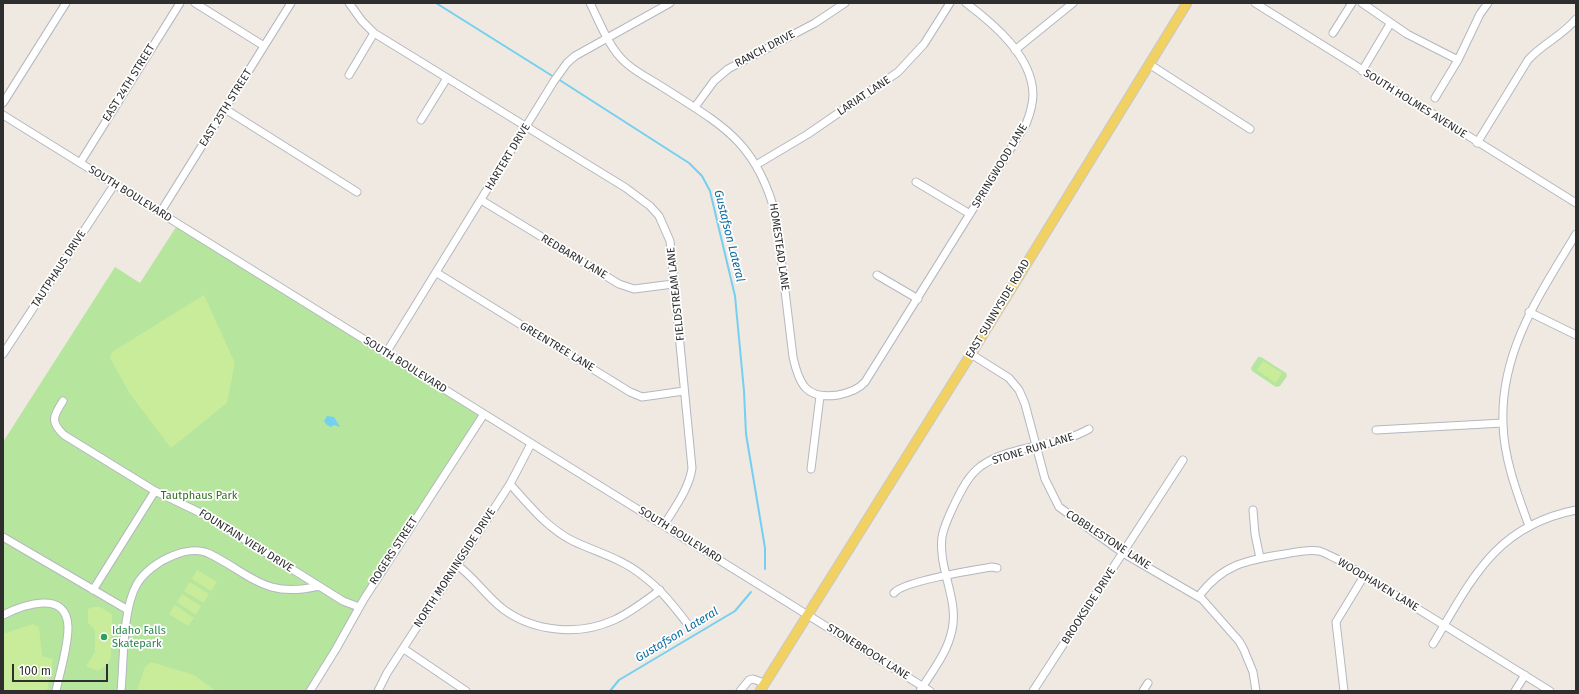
<!DOCTYPE html>
<html>
<head>
<meta charset="utf-8">
<style>
	body { margin:0 }
	#map { position:relative; width:1579px; height:694px; overflow:hidden; background:#efe9e1; font-family:"Fira Sans",sans-serif }
	canvas { display:block }
	.frame { position:absolute; inset:0; border:4px solid #2e2e2e; pointer-events:none }
	.scale { position:absolute; left:12px; top:664px; width:96px; height:18px; box-sizing:border-box; border:2px solid #2e2e2e; border-top:0; padding-left:5px; font-size:12px; line-height:14px; white-space:nowrap; color:#2e2e2e; -webkit-text-stroke:3px #fff; paint-order:stroke }
</style>
</head>
<body>
<div id="map">
<canvas width="1579" height="694"></canvas>
<div class="frame"></div>
<div class="scale">100 m</div>
</div>
<script>
const ctx = document.querySelector('canvas').getContext('2d');
ctx.lineJoin = 'round';
function fill(path, color) { ctx.fillStyle = color; ctx.fill(path, 'evenodd'); }
function strokePath(path, color, width, dash) { ctx.strokeStyle = color; ctx.lineWidth = width; ctx.lineCap = dash ? 'butt' : 'round'; ctx.setLineDash(dash || []); ctx.stroke(path); }
function drawText(font, color, halo, rows, align = 'center') {
  ctx.font = font + ' "Fira Sans",sans-serif'; ctx.lineWidth = 3.5; ctx.setLineDash([]); ctx.textBaseline = 'middle'; ctx.strokeStyle = halo; ctx.fillStyle = color; for (const [text, x, y, turn = 0] of rows) {
    ctx.save(); ctx.translate(x, y); ctx.rotate((+turn || 0) * Math.PI / 180); ctx.textAlign = isNaN(turn) ? turn : align; if (halo) ctx.strokeText(text, 0, 0); ctx.fillText(text, 0, 0); ctx.restore();
  }
}
fill(new Path2D(`
	M178 224 484 414 310 691H3V442L115 267 140 283Z
	M1258 357H1261L1286 373 1287 376 1280 386 1276 387 1252 371 1251 368Z`), '#b6e59e');
fill(new Path2D(`
	M204 295 235 363 227 403 171 448 130 394 110 358 112 352Z
	M1263 361 1282 373 1276 383 1257 370Z
	M197 570 217 582 211 591 192 579Z
	M190 582 209 594 204 603 184 591Z
	M182 594 201 606 196 615 177 602Z
	M175 605 194 618 188 626 169 614Z
	M93 607H100L112 614 111 657 107 665 98 671 86 666 95 652V630L88 623V609Z
	M33 624 39 627 42 656 53 659 47 691H3V634Z
	M151 662 194 675 216 691H137L145 667Z`), '#c9ec9a');
fill(new Path2D(`
	M327 416 334 417 340 427 334 425 331 427 327 425 324 421Z`), '#75cff0');
strokePath(new Path2D(`
	M436 3 554 77
	M558 79 689 163 702 176 710 191 735 296 744 391 746 434 765 548V569
	M610 691 619 680 735 611 751 592`), '#75cff0', 2);
const minor = new Path2D(`
	M195 3 264 46
	M349 3 362 21 374 33 626 188 650 206 659 216 670 241 692 468C689 489 675 507 664 525
	M590 3C600 23 609 48 626 63 637 73 652 80 664 88 724 126 757 143 776 216L793 357C799 384 806 400 838 395 848 393 858 390 865 382L1026 124C1030 114 1033 104 1033 94 1032 56 994 24 966 3
	M1255 3 1576 203
	M1362 3 1407 34 1458 60
	M1333 33 1352 3
	M1015 50 1073 3
	M1149 64 1250 129
	M1362 71 1390 24
	M349 75 374 33
	M1435 98 1458 60 1480 14 1488 3
	M3 103 66 3
	M695 107 714 81 728 69 815 23 845 3
	M225 109 357 192
	M3 115 930 691
	M421 120 447 78
	M1477 143 1528 60C1542 44 1562 36 1576 19
	M80 163 180 3
	M756 165 808 134 898 72 924 44 950 3
	M916 182 970 214
	M481 200 619 284 634 289 673 284
	M160 213 291 3
	M437 273 630 392 642 397 684 391
	M877 275 918 299
	M1529 312 1576 335
	M386 353 554 81 567 63 575 56 670 3
	M3 354 114 185
	M971 354 1009 378 1019 390 1025 404 1045 479 1059 507 1123 553 1202 599 1239 641 1244 650 1253 672 1256 691
	M63 401C53 416 50 422 64 435L155 491 209 517 343 601 359 607
	M1376 430 1503 423
	M811 469 820 396
	M510 484C529 505 547 528 573 541 596 552 623 559 643 576 662 590 676 609 690 627
	M1253 510 1255 534 1260 558
	M1529 526C1517 493 1504 459 1503 424 1500 351 1540 294 1576 234
	M3 537 128 610
	M457 565C474 577 486 596 503 609 534 632 579 636 614 620 630 613 645 601 660 590
	M93 590 155 491
	M894 593C903 581 974 570 992 567L997 568
	M1199 596C1223 564 1247 560 1285 554 1296 552 1308 549 1319 551 1326 553 1332 557 1339 560L1550 691
	M3 615C23 605 67 589 68 627 68 648 60 671 56 691
	M1433 644C1472 579 1495 526 1576 510
	M404 649 466 691
	M121 691C124 661 122 610 137 584 144 572 159 561 172 556 183 551 198 548 210 554 252 575 265 599 319 586
	M310 691 336 649 364 599 484 414
	M378 691 387 673 510 484 531 444
	M740 691 749 680 753 679 764 683
	M920 691C932 671 947 654 952 630 959 599 938 569 942 537 944 525 950 514 955 503 962 489 968 476 981 466 1012 444 1056 448 1089 429
	M1033 691 1183 460
	M1143 691 1148 683
	M1344 691 1336 622 1364 576
	M1515 691 1525 675`);
const major = new Path2D(`
	M760 691 971 354 1187 3`);
strokePath(minor, '#b4b7c1', 9);
strokePath(major, '#c9c9c9', 11);
strokePath(minor, '#fff', 7);
strokePath(major, '#f2d163', 9);
for (const [x, y, r, color] of [
	[104,637,4,"#2e9e5b"]
]) { const dot = new Path2D(); dot.arc(x, y, r, 0, 2 * Math.PI); ctx.fillStyle = color; ctx.fill(dot); strokePath(dot, '#fff', 1.5); }
drawText('11px', '#2e2e2e', '#fff', [
	["RANCH DRIVE",765,49,-28],
	["EAST 24TH STREET",129,83,-58],
	["LARIAT LANE",864,96,-34],
	["SOUTH HOLMES AVENUE",1415,104,32],
	["EAST 25TH STREET",226,108,-58],
	["HARTERT DRIVE",508,157,-59],
	["SPRINGWOOD LANE",1000,166,-59],
	["SOUTH BOULEVARD",130,194,32],
	["HOMESTEAD LANE",779,247,82],
	["REDBARN LANE",574,257,31],
	["TAUTPHAUS DRIVE",59,269,-57],
	["FIELDSTREAM LANE",676,294,-96],
	["EAST SUNNYSIDE ROAD",998,309,-59],
	["GREENTREE LANE",557,347,31],
	["SOUTH BOULEVARD",405,365,32],
	["STONE RUN LANE",1033,449,-17],
	["SOUTH BOULEVARD",680,535,32],
	["COBBLESTONE LANE",1108,540,33],
	["FOUNTAIN VIEW DRIVE",246,541,32],
	["ROGERS STREET",394,551,-57],
	["NORTH MORNINGSIDE DRIVE",455,568,-57],
	["WOODHAVEN LANE",1378,585,31],
	["BROOKSIDE DRIVE",1089,606,-57],
	["STONEBROOK LANE",868,652,32]
]);
drawText('11px', '#2c6e1b', '#fff', [
	["Tautphaus Park",199,496]
]);
drawText('11px', '#27864d', '#fff', [
	["Idaho Falls",112,631],
	["Skatepark",112,644]
], 'left');
drawText('italic 12px', '#0d6fa3', '#fff', [
	["Gustafson Lateral",729,236,76],
	["Gustafson Lateral",677,635,-31]
]);
</script>
</body>
</html>
